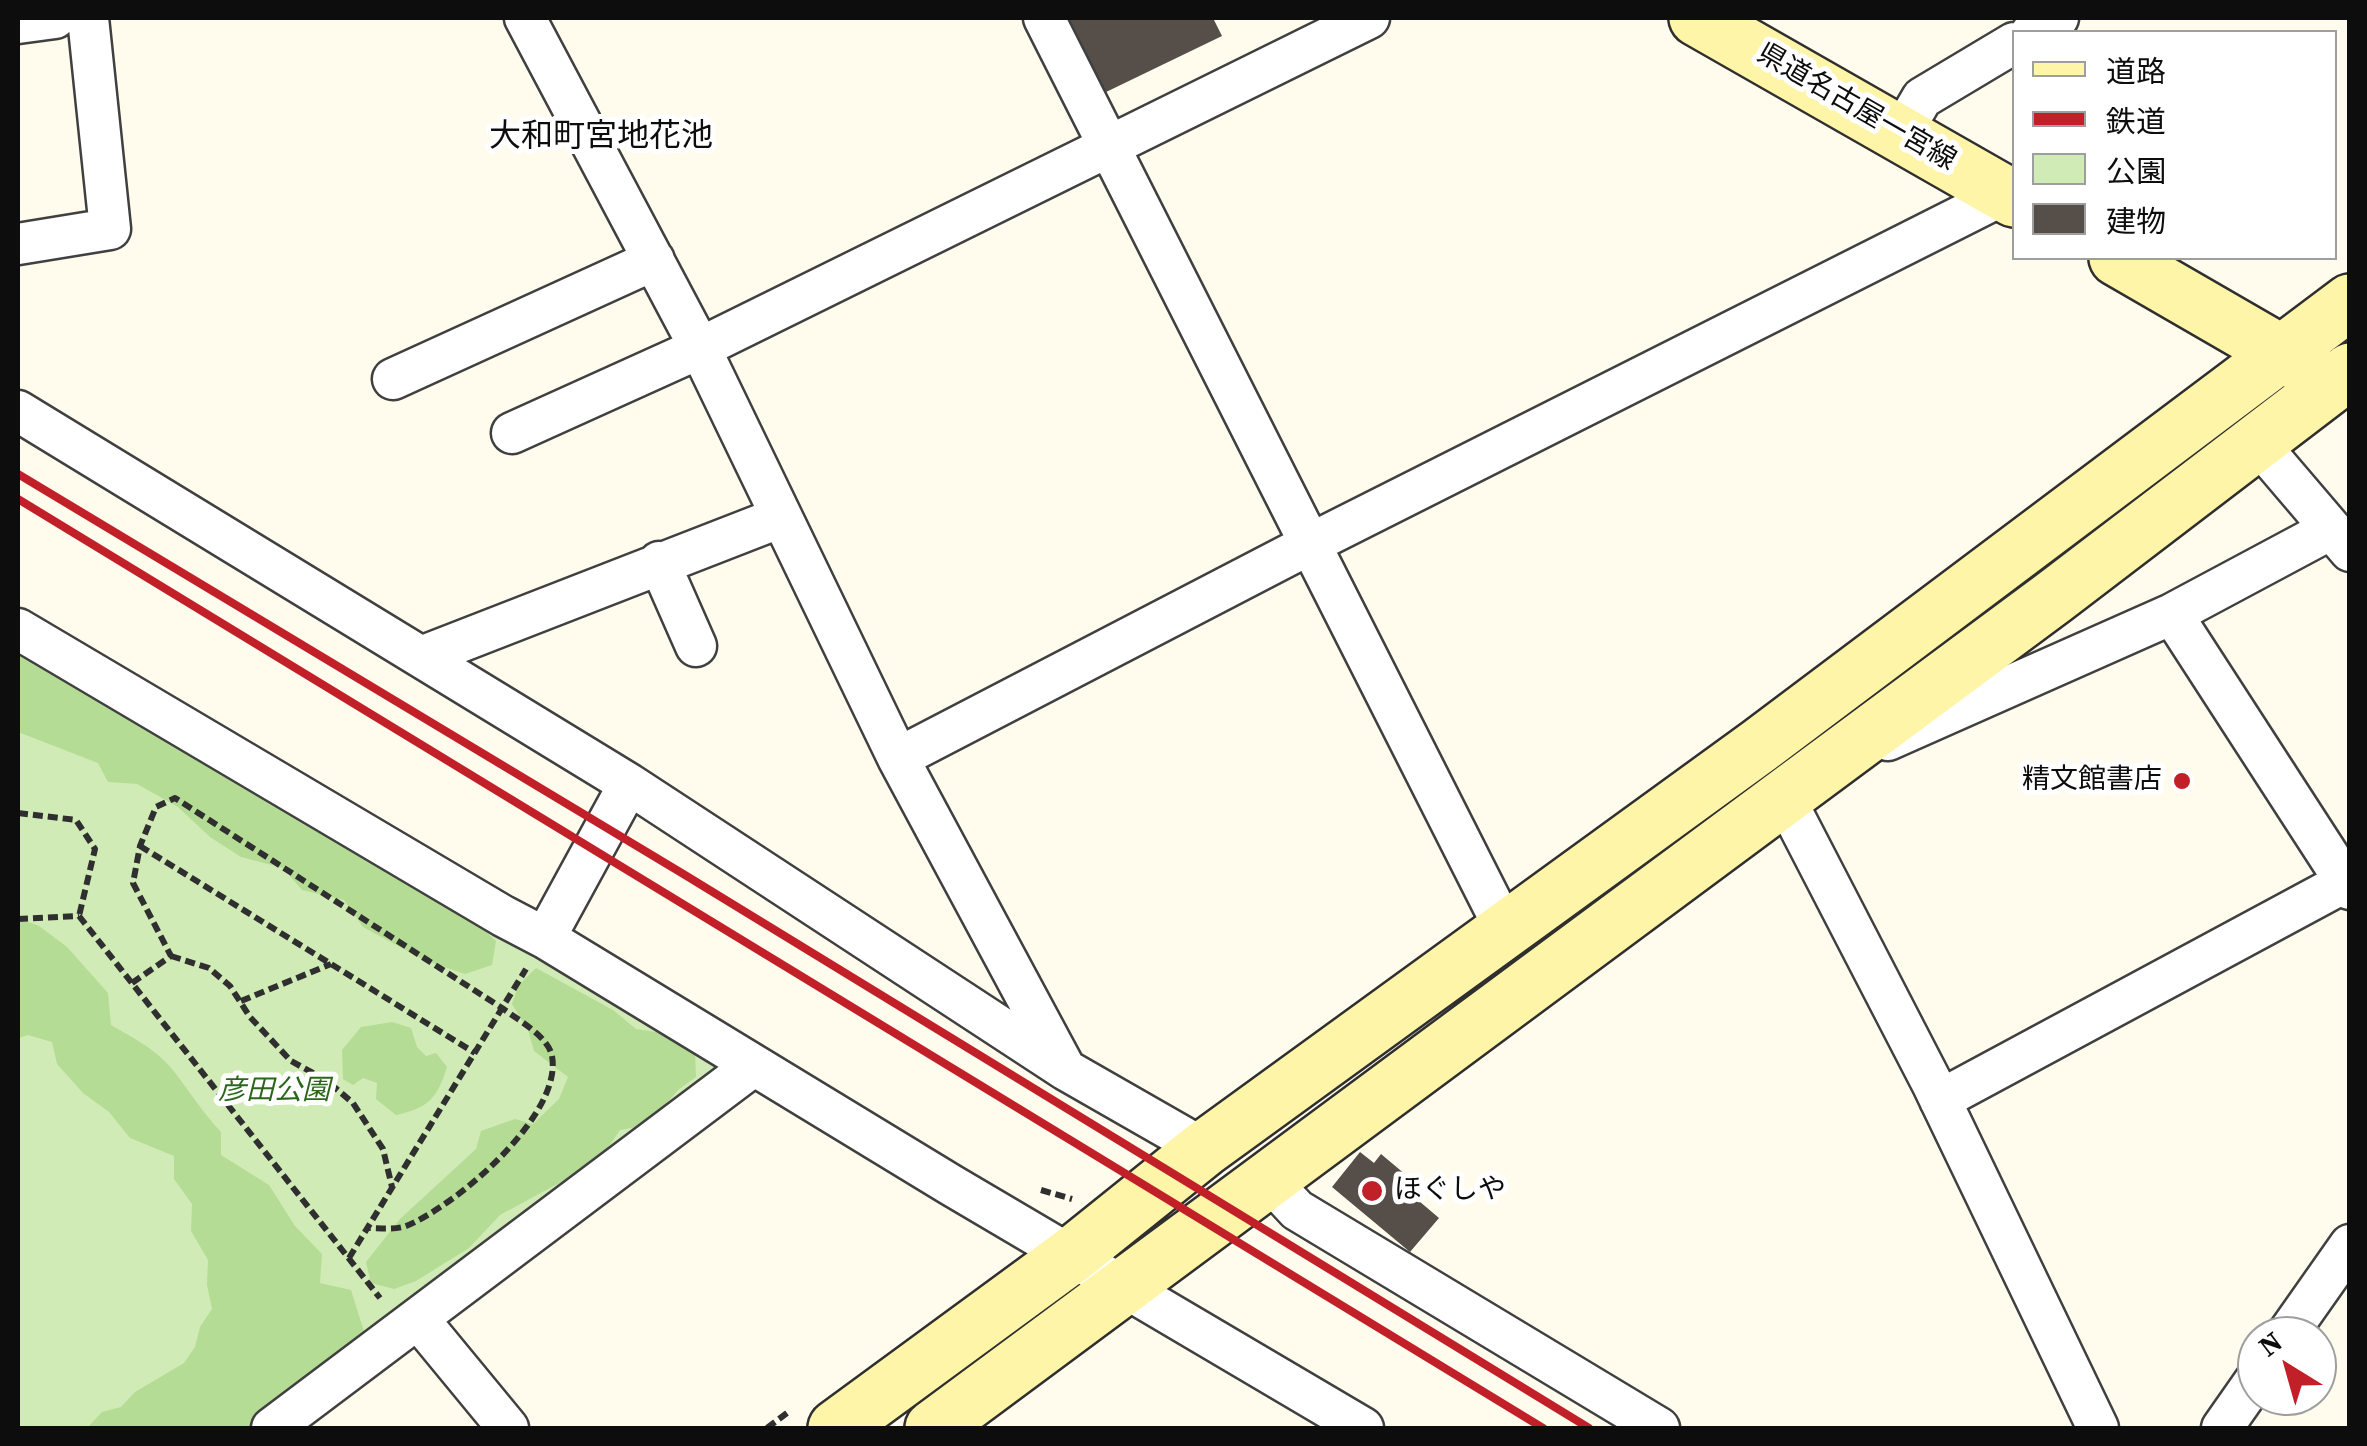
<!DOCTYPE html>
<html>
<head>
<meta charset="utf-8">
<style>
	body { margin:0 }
	#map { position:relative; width:2367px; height:1446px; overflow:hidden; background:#fffbed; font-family:"Source Serif 4","Noto Sans JP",serif }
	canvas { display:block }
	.frame { position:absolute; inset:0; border:20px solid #0d0d0d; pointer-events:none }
	.legend { position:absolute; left:2012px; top:30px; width:325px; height:230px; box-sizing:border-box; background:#fff; border:2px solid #9e9e9e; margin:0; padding:12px 18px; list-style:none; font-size:30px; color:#0d0d0d }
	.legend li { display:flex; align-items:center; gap:20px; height:50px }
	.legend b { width:50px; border:2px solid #9e9e9e }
	.north { position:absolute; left:2237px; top:1316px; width:100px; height:100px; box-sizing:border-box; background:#fff; border:2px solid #9e9e9e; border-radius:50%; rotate:323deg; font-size:28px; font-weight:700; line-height:40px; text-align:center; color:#0d0d0d }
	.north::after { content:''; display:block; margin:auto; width:35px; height:45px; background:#c22029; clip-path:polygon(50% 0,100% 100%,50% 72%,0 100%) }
</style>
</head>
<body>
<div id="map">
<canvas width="2367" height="1446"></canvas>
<div class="frame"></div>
<ul class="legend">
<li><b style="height:12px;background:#fff5a8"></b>道路</li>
<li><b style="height:12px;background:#c22029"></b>鉄道</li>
<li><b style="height:28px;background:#d1ebb6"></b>公園</li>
<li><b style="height:28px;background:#564e49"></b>建物</li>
</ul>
<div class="north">N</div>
</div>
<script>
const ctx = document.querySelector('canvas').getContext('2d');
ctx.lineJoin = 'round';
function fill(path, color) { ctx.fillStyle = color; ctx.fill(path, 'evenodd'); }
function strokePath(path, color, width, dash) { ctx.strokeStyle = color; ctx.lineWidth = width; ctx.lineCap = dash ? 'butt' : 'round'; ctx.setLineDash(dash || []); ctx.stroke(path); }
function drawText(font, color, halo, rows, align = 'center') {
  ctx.font = font + ' "Source Serif 4","Noto Sans JP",serif'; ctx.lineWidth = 10; ctx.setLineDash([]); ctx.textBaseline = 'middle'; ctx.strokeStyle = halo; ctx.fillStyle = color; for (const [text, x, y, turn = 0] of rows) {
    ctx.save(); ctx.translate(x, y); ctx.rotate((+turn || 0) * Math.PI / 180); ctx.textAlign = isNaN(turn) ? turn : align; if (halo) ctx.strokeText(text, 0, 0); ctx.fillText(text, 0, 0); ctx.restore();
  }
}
fill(new Path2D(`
	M18 642 736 1068 253 1428H18Z`), '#d1ebb6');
fill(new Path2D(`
	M18 645 142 728 199 756 458 905 496 941 492 965 465 974 424 960 363 927 344 900 302 890 283 868 241 857 210 837 178 807 137 784 108 782 98 763 18 732Z
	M18 918 39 926 67 947 108 993 111 1025C134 1038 159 1051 176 1074 191 1094 204 1114 221 1132V1155L269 1185 295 1226 322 1254 320 1283 351 1290 368 1344 270 1410 249 1428H87L102 1412 121 1407 135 1392 184 1363 195 1347 200 1327 212 1309 207 1285 208 1260 191 1231 192 1204 174 1179V1156L130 1138 109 1112 83 1093 57 1064 52 1042 28 1035 18 1038Z
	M536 968 613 1010 636 1029 675 1035 695 1053 696 1077 678 1090 648 1125 620 1130 598 1162 500 1215 469 1248 416 1281 394 1289 371 1283 366 1262 400 1219 476 1149 481 1131 515 1119 533 1124 559 1099 568 1077 534 1051 528 1030 512 1004 518 986Z
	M392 1022 411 1028 417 1047 426 1056 436 1053 447 1067C437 1099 428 1108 396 1115L376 1099 377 1083 363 1078 353 1085 343 1079 342 1050 361 1027Z`), '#b5dc94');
fill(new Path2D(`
	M1068 18H1213L1222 36 1104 93Z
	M1360 1152 1374 1163 1381 1154 1406 1175 1399 1184 1439 1218 1410 1252 1332 1187Z`), '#564e49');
const street = new Path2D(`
	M525 18 700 348 898 758 1064 1067
	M1044 18 1506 931
	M18 23 55 18
	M2032 32 2058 18
	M1901 134 1922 98 2014 43
	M18 244 110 229 88 18
	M393 379 654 260
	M18 411 629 784 1066 1070 1204 1149
	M512 433 700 348 1369 18
	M2257 442 2350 551
	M659 562 696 646
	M2172 614 2350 889
	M18 629 503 916 545 938 951 1185 1363 1428
	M421 657 781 517
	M1888 740 2172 614 2331 529
	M898 758 1308 545 2005 194
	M1784 797 1933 1085 2098 1428
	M545 938 629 784
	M1940 1100 2345 882
	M1269 1180 1297 1210 1659 1428
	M419 1320 508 1428
	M2286 1336 2350 1245
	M272 1428 753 1066
	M2222 1428 2257 1378`);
const secondary = new Path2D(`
	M1697 18 2014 199
	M2117 258 2309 369
	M836 1428 1072 1255 1204 1149 1759 746 2350 302
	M933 1428 2054 597 2350 371`);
strokePath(street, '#404040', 45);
strokePath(secondary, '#2f2f2f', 60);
strokePath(new Path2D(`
	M18 813 76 820 95 849 79 916
	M140 846 475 1053
	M79 916 380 1298
	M18 919 79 916
	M171 956 209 968 230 986 250 1017 291 1061 326 1080 353 1103 383 1149 392 1187
	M132 983 171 956 133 883 140 846 156 807 175 798 502 1008C518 1020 548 1036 552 1056 563 1115 456 1206 406 1226 395 1230 379 1228 367 1228
	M241 1001 331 964
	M1041 1190 1072 1199
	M349 1258 526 969
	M767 1428 791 1410`), '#2f2f2f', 6, [10, 5]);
strokePath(street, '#fff', 40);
strokePath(secondary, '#fff5a8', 55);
strokePath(new Path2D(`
	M18 474 685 875 1589 1428
	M18 499 1543 1428`), '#c22029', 8);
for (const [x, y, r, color] of [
	[2182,781,10,"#c22029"],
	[1372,1191,12,"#c22029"]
]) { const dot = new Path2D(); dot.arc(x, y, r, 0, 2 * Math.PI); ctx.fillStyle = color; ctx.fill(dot); strokePath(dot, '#fff', 4); }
drawText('28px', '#0d0d0d', '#fff', [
	["県道名古屋一宮線",1856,108,30]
]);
drawText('28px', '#0d0d0d', '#fff', [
	["精文館書店",2162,781],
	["ほぐしや",1394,1191,"left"]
], 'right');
drawText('italic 28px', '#2b671b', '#fff', [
	["彦田公園",274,1092]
]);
drawText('32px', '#0d0d0d', '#fff', [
	["大和町宮地花池",601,138]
]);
</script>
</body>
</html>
